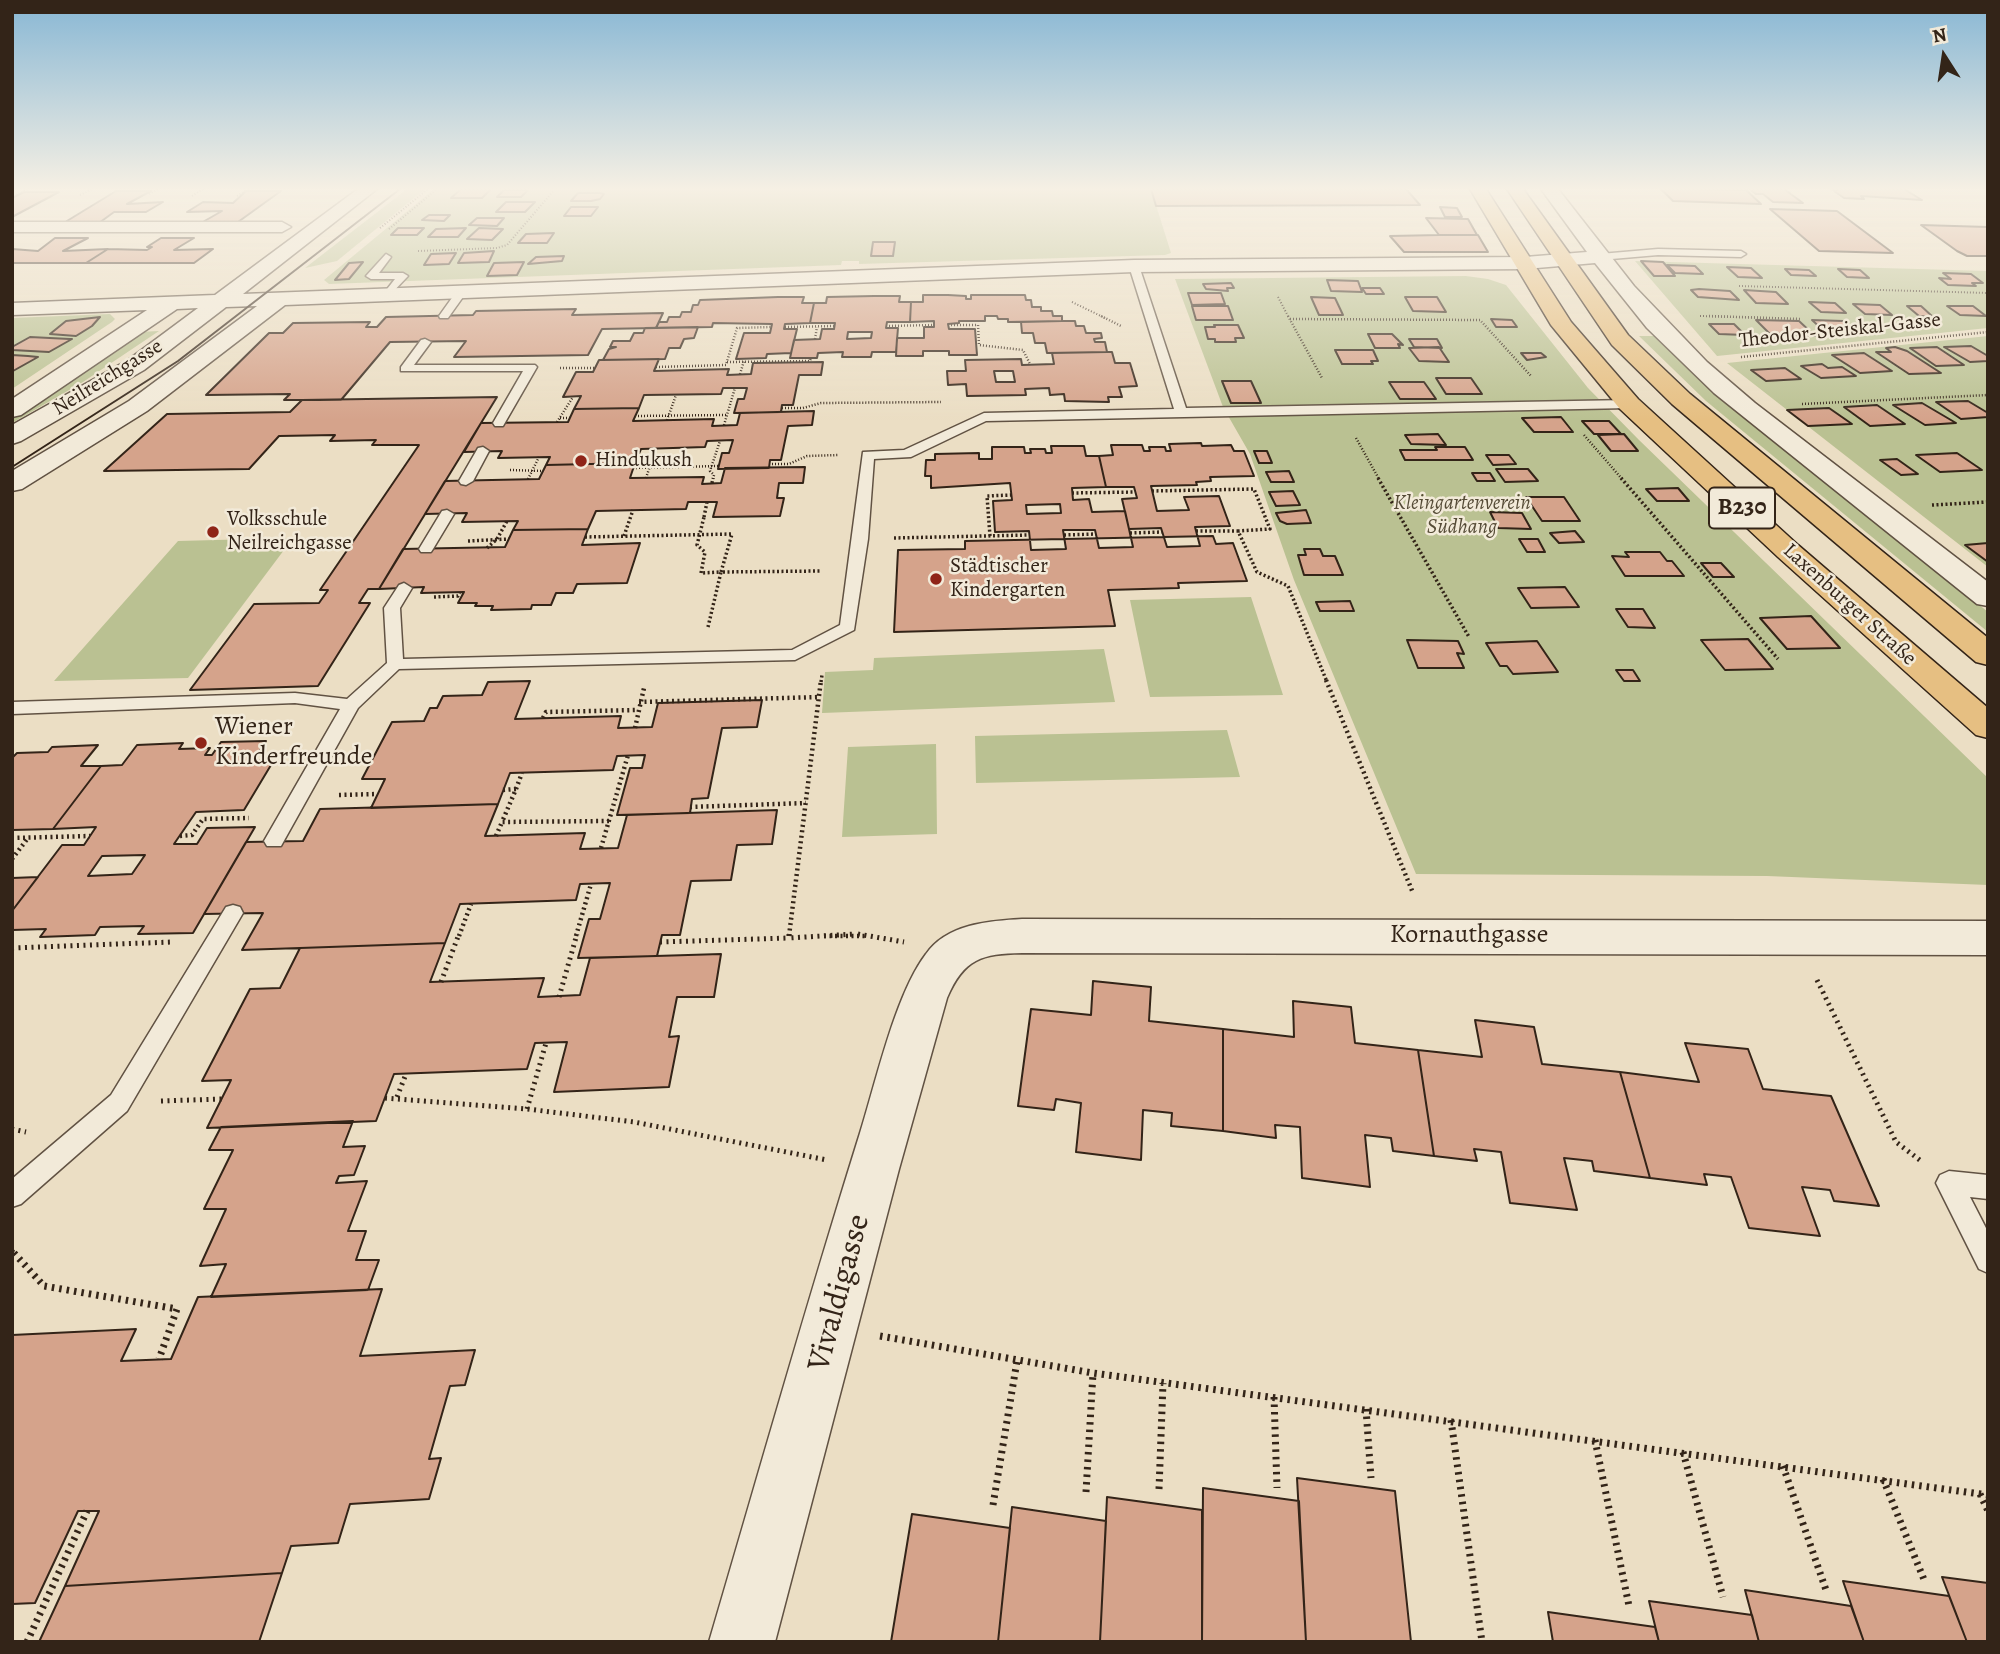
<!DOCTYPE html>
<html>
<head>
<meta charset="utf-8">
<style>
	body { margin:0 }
	#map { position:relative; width:2000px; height:1654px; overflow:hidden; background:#ebdec4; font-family:Alegreya,serif }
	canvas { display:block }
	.frame { position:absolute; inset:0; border:14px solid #332418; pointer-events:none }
	.north { position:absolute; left:1909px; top:21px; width:70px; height:70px; -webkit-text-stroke:5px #f2ead9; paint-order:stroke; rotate:348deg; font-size:19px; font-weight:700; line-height:28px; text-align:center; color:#332418 }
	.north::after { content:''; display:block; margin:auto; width:24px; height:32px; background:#332418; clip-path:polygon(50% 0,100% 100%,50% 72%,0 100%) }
</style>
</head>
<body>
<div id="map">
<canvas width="2000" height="1654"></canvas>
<div class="frame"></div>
<div class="north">N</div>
</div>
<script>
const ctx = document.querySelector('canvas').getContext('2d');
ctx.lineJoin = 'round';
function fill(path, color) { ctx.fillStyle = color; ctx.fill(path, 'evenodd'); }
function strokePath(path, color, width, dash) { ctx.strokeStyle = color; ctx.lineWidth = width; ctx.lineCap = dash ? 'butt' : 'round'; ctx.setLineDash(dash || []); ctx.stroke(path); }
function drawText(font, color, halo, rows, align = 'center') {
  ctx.font = font + ' Alegreya,serif'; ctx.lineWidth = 5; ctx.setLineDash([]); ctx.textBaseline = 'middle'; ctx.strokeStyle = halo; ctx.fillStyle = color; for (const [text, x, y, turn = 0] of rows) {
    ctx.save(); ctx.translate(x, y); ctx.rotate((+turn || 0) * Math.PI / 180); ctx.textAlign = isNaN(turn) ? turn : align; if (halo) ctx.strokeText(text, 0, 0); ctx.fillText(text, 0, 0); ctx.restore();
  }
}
fill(new Path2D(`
	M407 189H425L337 261 305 268Z
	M434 189H1151L1171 253 1165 255 859 264V261H842L841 265 329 284 324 280Z
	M1635 261 1988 271V328L1717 356Z
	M1466 276 1488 279 1506 285 1588 388 1639 440 1988 778V885L1767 876 1416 874 1294 580 1250 454 1223 407 1175 279Z
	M110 314 115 319 112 322 12 389V318Z
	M159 331 83 382 12 423V419L138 332Z
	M1639 336H1657L1725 400 1988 612V632L1706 401Z
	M1988 336V567L1727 363Z
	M293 538 188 678 54 681 178 541Z
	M1251 597 1283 695 1150 697 1130 600Z
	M1104 649 1115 702 822 713 825 672 873 670 874 658Z
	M1227 730 1240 777 976 783 975 736Z
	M936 744 937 834 842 837 848 747Z`), '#bac192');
const building = new Path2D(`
	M461 189H491L482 198H451Z
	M1151 189H1406L1420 205 1156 206Z
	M1661 189 1746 190 1761 204 1673 201Z
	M1750 189H1784L1803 203 1773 202 1763 194H1756Z
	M1831 189H1904L1922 200 1861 196 1864 199 1844 198 1834 191 1837 190Z
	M504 190H528L521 197H497Z
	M116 191H151L127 204 163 202 146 212H114L99 223 62 224Z
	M246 191H281L238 222 201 223 222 211 187 212 203 202 233 203Z
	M24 192H59L12 217V198Z
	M578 193H600L604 194 600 199 591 201H571Z
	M506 202H535L525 212H496Z
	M571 207H598L591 216H564Z
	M1440 207 1457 208 1462 217H1445Z
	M1770 209 1837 211 1893 253 1819 251Z
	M429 215H450L444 221 422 220Z
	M477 218H504L497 226 469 225Z
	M1426 218 1468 219 1477 235H1439Z
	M1921 225 1988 227V256H1967L1957 251Z
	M398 228H424L417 235H391Z
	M466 228 458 237H428L436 229Z
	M479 228 503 229 492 240 467 239Z
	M554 233 547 243H518L526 234Z
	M1439 235H1478L1488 252H1404L1390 236Z
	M55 238H88L63 251 108 249 86 263H12V249L38 251Z
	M161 238H194L174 250 213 249 194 263H86L108 249 147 250 152 247H147Z
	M873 242H895L893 256H871Z
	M494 251 489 262 458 263 464 253Z
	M456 253 449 264 424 265 431 254Z
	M564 256 562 261 528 264 536 257Z
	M1641 261 1663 262 1675 276H1654Z
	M363 262 349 279 335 280 349 263Z
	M524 262 517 275 487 276 494 263Z
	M1667 265 1695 266 1703 274 1675 273Z
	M1727 267 1751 268 1762 278 1738 277Z
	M1785 269 1809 270 1816 276 1791 275Z
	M1838 269 1860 270 1869 278 1847 277Z
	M1943 273 1971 274 1983 283H1972L1976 286 1948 285 1939 278 1951 279Z
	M1327 280 1358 281 1362 292 1331 291Z
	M1231 283 1234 288H1227L1228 291 1206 289 1203 284Z
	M1362 288H1380L1384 294H1366Z
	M1699 289 1730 291 1739 300 1698 297 1691 290Z
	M1744 290 1776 292 1788 304 1756 303Z
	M1188 293H1221L1225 304 1192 305Z
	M923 295H948L966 296V299H971V295H1025L1026 300H1031L1032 307H1041V311H1052L1053 316H1062V321L1008 322V319H998L997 316H985V321H959V323L948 324 949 329H975L977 355H949V351H923V356H896L897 338H924V327H934V321L910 322 911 302H923Z
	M874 296H900L899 302H911L910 322H887L886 328H898L896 352H872L871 357H842L843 352 818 353 817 358H790L794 340 820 339 822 329H834L835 323H810L814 303H826L827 297ZM848 332H872L871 338 847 339Z
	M778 297H804L802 303H814L810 323 785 324 784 329H797L791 353 767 354 766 358 736 359 744 333H770L772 324 713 323 712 327 656 328 659 322H667L669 317H680L682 312H691L693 305H698L700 300Z
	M1311 297 1335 298 1343 315H1319Z
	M1405 297H1437L1446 312 1413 311Z
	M1809 302 1835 303 1846 313 1821 312Z
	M1853 304 1880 305 1892 315 1865 314Z
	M1192 306H1228L1233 320H1196Z
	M1907 306H1921L1933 317 1919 316Z
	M1947 306H1973L1986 316 1960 315Z
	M576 309 572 315 663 313 656 328 602 329 588 355 454 357 466 341 390 342 341 400H284L290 394 206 395 269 333H283L293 323 370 322 366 327H377L386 317 473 315 476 311Z
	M100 317 92 326 76 336 50 334 66 321Z
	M1491 319 1512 320 1517 327H1496Z
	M1756 320 1799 321 1815 336 1769 333Z
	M1812 320 1843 321 1856 333 1825 332Z
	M1062 321H1075L1076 326H1084L1086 333H1101L1102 338 1094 339 1095 342H1105L1107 352 1047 353 1045 343H1035L1033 333H1022L1021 322Z
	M1709 324H1734L1745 335 1719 334Z
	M1214 325H1238L1244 338H1235L1236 342H1215V339H1208L1205 327H1215Z
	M698 327 694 338 684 339 680 348H669L665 359 603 360 609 349 616 347H610L613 341H630L634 333H643L645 328Z
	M1368 334H1392L1403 345 1398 344 1400 348H1375Z
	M30 337 70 339H72L49 352 12 350V347Z
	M1409 339H1437L1442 348 1414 347Z
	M1971 346 1988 356V361L1970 362 1944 347Z
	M1439 347 1449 362 1419 361 1409 348Z
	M1895 347 1907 351 1941 373 1909 374 1876 352H1891L1886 348Z
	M1937 347 1964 365 1936 366 1910 348Z
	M1335 350H1373L1378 361H1371L1373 364H1342Z
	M1107 352H1112L1115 363H1130L1137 386 1119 387 1122 397H1108L1109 402 1065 401 1064 394 1050 395 1049 388 1025 389 1026 395 967 396 966 384 948 385 947 371H966L965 360 1021 359 1022 365 1054 364 1052 353ZM994 371H1013L1015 382H996Z
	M1521 353H1541L1546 357 1527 360Z
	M1864 353 1892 371 1860 373 1832 355Z
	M12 355 28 356 38 357 13 371Z
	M659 359 654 371 729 369 727 375 751 374 753 363 823 362 821 375H799L793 405H782L781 412 734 413 738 399H744L747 388H723L721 394 644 395 639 408 574 409 581 396 563 397 576 372H593L599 360Z
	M1822 364 1828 368 1842 367 1856 376 1821 378 1801 366Z
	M1785 368 1801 379 1766 381 1751 370Z
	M1436 378H1471L1482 394H1446Z
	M1222 381H1251L1261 403H1231Z
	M1389 382H1424L1436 399H1400Z
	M497 397 379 589H368L359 603H370L318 686 190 690 254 604 319 603 328 590H320L419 445H372L376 440 330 441 335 435 279 436 249 469 104 471 167 414 290 412 302 400Z
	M1968 401 1988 413V417L1961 419 1936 402Z
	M1922 403 1956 423 1925 425 1893 405Z
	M1877 405 1905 424 1870 426 1844 407Z
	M639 408 633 421 714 419 712 426 737 425 740 413 814 411 812 425 788 426 781 460H770L769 468 718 469 722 453H729L733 440 707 441 705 447 641 449 635 463 546 465 550 457 498 458 502 451 464 452 481 423 568 422 574 409Z
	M1829 408 1852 424 1808 426 1787 410Z
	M1561 417 1573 432H1534L1522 418Z
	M1582 421H1609L1621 434H1594Z
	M1438 434 1446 445 1411 444 1405 435Z
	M1624 434 1638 451H1611L1598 435Z
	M1201 443 1202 446 1231 445 1234 451H1244L1254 476 1210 477 1211 481 1196 482 1197 485 1151 486 1157 511 1189 510 1184 497 1219 496 1230 526 1195 527 1200 546 1167 547 1161 528 1129 529 1122 499 1137 498 1134 487H1106L1099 456 1113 455 1111 445H1142L1144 451H1150L1149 447H1165L1166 451H1171L1169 444Z
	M1051 446H1084L1086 456H1099L1106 487 1072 488 1073 500 1089 499 1092 512 1125 511 1133 547 1099 548 1095 530H1063L1066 549 1031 550 1029 531 995 532 993 501 1012 500 1010 483 931 488V476H925L926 460H935V454L979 453V459H992V447H1024L1025 453H1031L1030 449H1045L1046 453H1052ZM1060 504 1061 513 1027 514 1026 505Z
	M1435 447H1465L1473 460H1405L1400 450H1437Z
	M1254 451H1267L1272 463H1259Z
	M1957 453 1982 470 1940 472 1916 455Z
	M1486 455H1509L1516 464 1493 465Z
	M1897 459 1918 474 1901 475 1880 460Z
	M635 463 630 478 704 477 702 484 721 483 725 468 805 467 803 483H779L777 498H784L780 516 713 517 717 502H688L686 509 596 511 588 529 513 530 518 521 462 522 467 513 425 514 445 481 539 479 546 465Z
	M1496 469H1528L1538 481 1505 482Z
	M1289 471 1294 482H1271L1266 472Z
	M1472 473H1490L1495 481H1477Z
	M1678 488 1689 501H1657L1646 489Z
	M1293 491 1300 505 1276 506 1269 492Z
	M1526 497H1564L1580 521H1542Z
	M1306 510 1311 523 1287 524 1280 521 1276 513Z
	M1490 512 1522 513 1531 529 1498 528Z
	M588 529 582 545 640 543 627 583 577 584 573 593H556L551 605H532L531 609 491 610 493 606H475L477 603H458L464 592 421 593 424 587 379 589 403 549 505 547 513 530Z
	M1575 531 1584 542 1559 543 1550 533Z
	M1213 536 1216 544 1233 543 1247 581 1178 583 1179 588 1108 590 1115 626 894 632 898 550 965 549V541Z
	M1519 539H1538L1545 552H1527Z
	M1988 543V562L1965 545Z
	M1304 549H1320L1323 556H1335L1343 575H1304L1298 555H1306Z
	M1625 552H1660L1667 561H1672L1684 576H1625L1612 556 1629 557Z
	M1701 563H1721L1734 577H1713Z
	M1565 587 1579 607 1531 608 1518 588Z
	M1350 601 1354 611H1320L1316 602Z
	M1616 609H1643L1655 628 1628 627Z
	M1811 616 1840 648 1787 649 1760 618Z
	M1748 639 1773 669 1725 670 1701 640Z
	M1407 640 1458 641 1464 654 1457 653 1464 668H1418Z
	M1537 641 1558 672 1513 674 1507 666H1500L1486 643Z
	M1616 670H1633L1640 681H1624Z
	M530 681 515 719 621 716 618 728 652 727 658 703 762 700 757 727 722 728 708 798 692 799 690 813 617 815 630 768H642L645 755 617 756 613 770 510 773 498 804 371 808 385 779H362L392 722 424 721 430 708H437L443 696 482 695 488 682Z
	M266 741 253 761 274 760 244 810 196 812 174 844H197L207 828 255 827 193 933 138 934 144 926 100 927 95 935 40 937 46 929 12 930V911L62 845H84L96 827 53 829 101 766 122 765 137 745 183 743 179 749 210 748 205 755H212L221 742ZM145 855 132 874 88 876 102 856Z
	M98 745 81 766H101L53 829 12 830V758L17 753 48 752 52 747Z
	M498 804 485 836 585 833 580 849 618 848 627 815 777 810 772 844 737 845 731 880 691 881 680 935H662L657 956 578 958 589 919H600L610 883 580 884 576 900 460 904 445 943 242 950 263 913 204 914 246 842 303 841 320 809Z
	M38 877 12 911V878Z
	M445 943 430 982 544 978 538 997 580 995 590 958 721 954 714 997H677L669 1037 679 1036 669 1087 554 1092 567 1042 535 1043 527 1069 394 1074 376 1121 207 1128 231 1080 202 1081 250 989 280 988 300 948Z
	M1093 981 1151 987 1149 1021 1223 1029V1131L1171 1126 1172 1113 1143 1110 1141 1160 1076 1152 1081 1103 1056 1099 1054 1110 1018 1106 1031 1009 1091 1015Z
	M1293 1001 1351 1007 1355 1043 1418 1050 1434 1156 1393 1151 1391 1138 1365 1135 1370 1187 1302 1178 1300 1127 1275 1125 1276 1138 1223 1131V1029L1294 1037Z
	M1475 1020 1534 1027 1542 1064 1620 1072 1650 1178 1594 1171 1592 1161 1564 1158 1577 1210 1510 1203 1501 1152 1474 1149 1477 1161 1434 1156 1418 1050 1482 1057Z
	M1685 1043 1748 1049 1763 1089 1831 1096 1879 1206 1834 1201 1830 1190 1802 1187 1820 1236 1749 1228 1731 1177 1704 1174 1707 1185 1650 1178 1620 1072 1699 1082Z
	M353 1121 343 1147 365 1146 354 1175 339 1176 336 1183 367 1181 348 1231H366L356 1260H379L368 1290 211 1297 226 1264 200 1266 226 1209H204L233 1150H209L221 1127Z
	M382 1289 360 1356 475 1350 465 1385 450 1386 429 1459 441 1458 429 1499 350 1504 338 1543 291 1546 282 1573 65 1586 99 1511H78L35 1603 12 1604V1335L136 1329 121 1361 171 1359 198 1297Z
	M1297 1478 1395 1491 1411 1642H1306Z
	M1203 1488 1299 1501 1306 1642H1202Z
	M1107 1497 1202 1510V1642H1100Z
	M1012 1507 1106 1521 1100 1642H998Z
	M912 1514 1010 1528 998 1642H891Z
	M282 1573 259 1642H39L65 1586Z
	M1942 1577 1988 1583V1642H1967Z
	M1843 1581 1949 1596 1967 1642H1864Z
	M1745 1590 1851 1606 1864 1642H1759Z
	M1649 1601 1752 1615 1759 1642H1659Z
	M1548 1612 1655 1627 1659 1642H1553Z`);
fill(building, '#d5a38b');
strokePath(building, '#332418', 2);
const lane = new Path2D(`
	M1658 249 1741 251 1746 254 1741 257 1658 255 1600 260 1595 257 1600 254Z
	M386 254 391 257 379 273H403L408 276 389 296 384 293 395 279H371L366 276Z
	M1134 263 1139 266 1186 408 1629 400 1635 404 1629 408 986 421 911 457 874 459 868 539 854 630 795 660 399 669 358 708 281 846H267L264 841 340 709 295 703 12 714V702L295 693 347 699 387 663 384 608 399 585 404 583 412 588 400 608 403 659 792 650 840 625 863 452 904 450 984 413 1174 409 1129 266Z
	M459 288 468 290 448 318H440L439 316Z
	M425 339 431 342 414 365H535L537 367 503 426H495L493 423 523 371H401V367L421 340Z
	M483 447 489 451 473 481 466 485 461 484 459 481 478 448Z
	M447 510 454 514 433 549 431 552H421L419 549 442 511Z
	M233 905 240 907 243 913 127 1111 21 1204 12 1207V1179L111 1095 226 907Z
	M1949 1171 1988 1175V1199L1970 1197 1988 1232V1273L1979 1269 1936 1183 1940 1175Z`);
const street = new Path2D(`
	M358 189H377L243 294 1134 260 1525 257 1587 252 1541 189H1558L1634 286 1707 362 1755 403 1988 582V606L1977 604 1714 393 1647 328 1595 263 1525 269 1134 272 285 305 147 411 22 489 12 491V471L129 401 257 306 226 307 144 370 21 441 12 444V425L128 360 198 308 177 309 21 415 12 417V399L147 310 12 315V303L215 295Z
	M12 222H282L291 227 282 232H12Z
	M1022 919 1988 921V955L1022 953C982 954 964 958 947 998L899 1169 775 1642H709C759 1472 807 1302 860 1133 876 1082 895 995 926 954 947 924 988 921 1022 919Z`);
const primary = new Path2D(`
	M1470 189H1486L1571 322 1638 399 1798 545 1988 708V738L1976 735 1778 557 1620 409 1551 325Z
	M1507 189H1523L1628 335 1690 394 1988 638V665L1976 662 1672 404 1612 345Z`);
strokePath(lane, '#615243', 3);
strokePath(street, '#615243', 3);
strokePath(primary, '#332418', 3);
strokePath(new Path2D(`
	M149 194 158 189
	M16 195 28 189
	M80 195 92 189
	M192 196 203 189
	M237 196 248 189
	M380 228 428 189
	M389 229 437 189
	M418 251 497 248 507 245 555 189
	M1739 286 1988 293
	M1278 297 1289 318
	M1072 302 1105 318
	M1700 316 1768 318`), '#332418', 2, [1, 2]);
strokePath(new Path2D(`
	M1101 316 1121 326
	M1288 316 1322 378
	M1709 316 1801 319
	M1290 319 1480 320 1531 376
	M948 325H978L979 345 1023 350 1030 364
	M886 326 934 325
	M785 327 834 326
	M815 339 817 327
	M1741 357 1988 332
	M727 362 810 361 811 358
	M656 367 726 365 737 328 771 327
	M560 368H595
	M740 374 744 361
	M1802 404 1988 395
	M782 408H803L821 403 941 402
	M635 416 727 415
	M560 418H570
	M667 420 676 395
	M557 422 573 397
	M724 425 735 388
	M1584 435 1622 479
	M1356 438 1379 479
	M769 464H789L807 456 839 455
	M633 468 719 466
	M510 470 543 471
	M646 478 656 448
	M528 479 539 457
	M713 479 714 475 710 471 720 441`), '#332418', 2.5, [1, 2]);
strokePath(new Path2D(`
	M1378 478 1469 637
	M1621 478 1778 659
	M712 483 713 478
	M1152 491 1254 489 1270 529 1238 531
	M1072 493 1136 492
	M1932 505 1988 502
	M704 517 707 502
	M1196 531H1238L1257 572 1288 586 1327 682
	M1130 533 1162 532
	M1064 535 1096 534
	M624 536 633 510
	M990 536 987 496 1011 495
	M585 537 732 534 721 572 701 573
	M894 538 1029 535
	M468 541 509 539
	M487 548 497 539 507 521
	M434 597 458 596 460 593
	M708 627 721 572 820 571
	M821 682 822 675`), '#332418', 3.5, [2, 2.5]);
strokePath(new Path2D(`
	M1326 680 1413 893
	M639 702 820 697
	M543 718 546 712 638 710
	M635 728 644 688
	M516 789 522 773
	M503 790 516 789 502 822 609 821
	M339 795 377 794
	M690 807 806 803
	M180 836 192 835 203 819 249 818
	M496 836 502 822
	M12 838 90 836
	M601 848 628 755
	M12 859 28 838
	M459 936 471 904
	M576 936 591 884
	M789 936 821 680
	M824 936H868`), '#332418', 4.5, [2, 3.5]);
strokePath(new Path2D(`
	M789 934V938L854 934
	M858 934 904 942
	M660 942 789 938
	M12 948 172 942
	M1817 980 1896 1142 1921 1161
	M441 982 459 934
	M559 997 577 934
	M397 1097 406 1074
	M385 1098 527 1109 634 1122 827 1160
	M161 1101 222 1099
	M527 1109 546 1043
	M12 1129 26 1132
	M12 1251 15 1255`), '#332418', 5, [2, 4.5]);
strokePath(new Path2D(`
	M14 1253 44 1286 177 1309 159 1359
	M880 1336 1093 1373 1988 1495
	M1274 1397 1277 1488
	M1366 1409 1371 1478
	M1451 1420 1482 1642
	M1595 1440 1629 1606
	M1683 1452 1723 1597
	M1783 1466 1826 1590
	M1883 1479 1925 1582
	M1159 1489 1163 1383
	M1086 1492 1093 1373
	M1980 1494 1988 1511
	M993 1505 1017 1361
	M27 1642 87 1511`), '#332418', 7, [2.5, 5]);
fill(lane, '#f2ead9');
fill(street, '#f2ead9');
fill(primary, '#e6bf82');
strokePath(new Path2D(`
	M12 467 178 361 400 189`), '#332418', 2);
strokePath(new Path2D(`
	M701 573 705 552 697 545 704 517`), '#332418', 3.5, [2, 2.5]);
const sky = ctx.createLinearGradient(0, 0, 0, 420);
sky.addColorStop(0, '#88b7d4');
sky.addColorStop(0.45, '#f6f0e4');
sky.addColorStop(1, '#f6f0e400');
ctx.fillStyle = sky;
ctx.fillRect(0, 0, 2000, 420);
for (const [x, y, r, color] of [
	[581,461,7,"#8f2418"],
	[213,532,7,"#8f2418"],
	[936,579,7,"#8f2418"],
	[201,743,7,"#8f2418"]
]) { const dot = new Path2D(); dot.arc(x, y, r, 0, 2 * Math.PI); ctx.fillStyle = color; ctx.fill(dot); strokePath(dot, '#f2ead9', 2.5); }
drawText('21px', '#332418', '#f2ead9', [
	["Theodor-Steiskal-Gasse",1840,331,-6],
	["Neilreichgasse",108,378,-32],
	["Laxenburger Straße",1849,605,42]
]);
drawText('21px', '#332418', '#f2ead9', [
	["Hindukush",595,461],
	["Volksschule",227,520],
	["Neilreichgasse",227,544],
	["Städtischer",950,567],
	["Kindergarten",950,591]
], 'left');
drawText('italic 21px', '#554b36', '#f2ead9', [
	["Kleingartenverein",1462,504],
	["Südhang",1462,528]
]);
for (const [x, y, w] of [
	[1742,508,66]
]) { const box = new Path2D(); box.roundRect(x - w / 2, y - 20.5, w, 41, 5); ctx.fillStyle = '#f2ead9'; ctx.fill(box); strokePath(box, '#332418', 2); }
drawText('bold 24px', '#332418', null, [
	["B230",1742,508]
]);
drawText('26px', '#332418', '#f2ead9', [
	["Wiener",215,728],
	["Kinderfreunde",215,758]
], 'left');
drawText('26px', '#332418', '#f2ead9', [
	["Kornauthgasse",1469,936]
]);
drawText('32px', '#332418', '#f2ead9', [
	["Vivaldigasse",840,1293,-75]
]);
</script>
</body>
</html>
